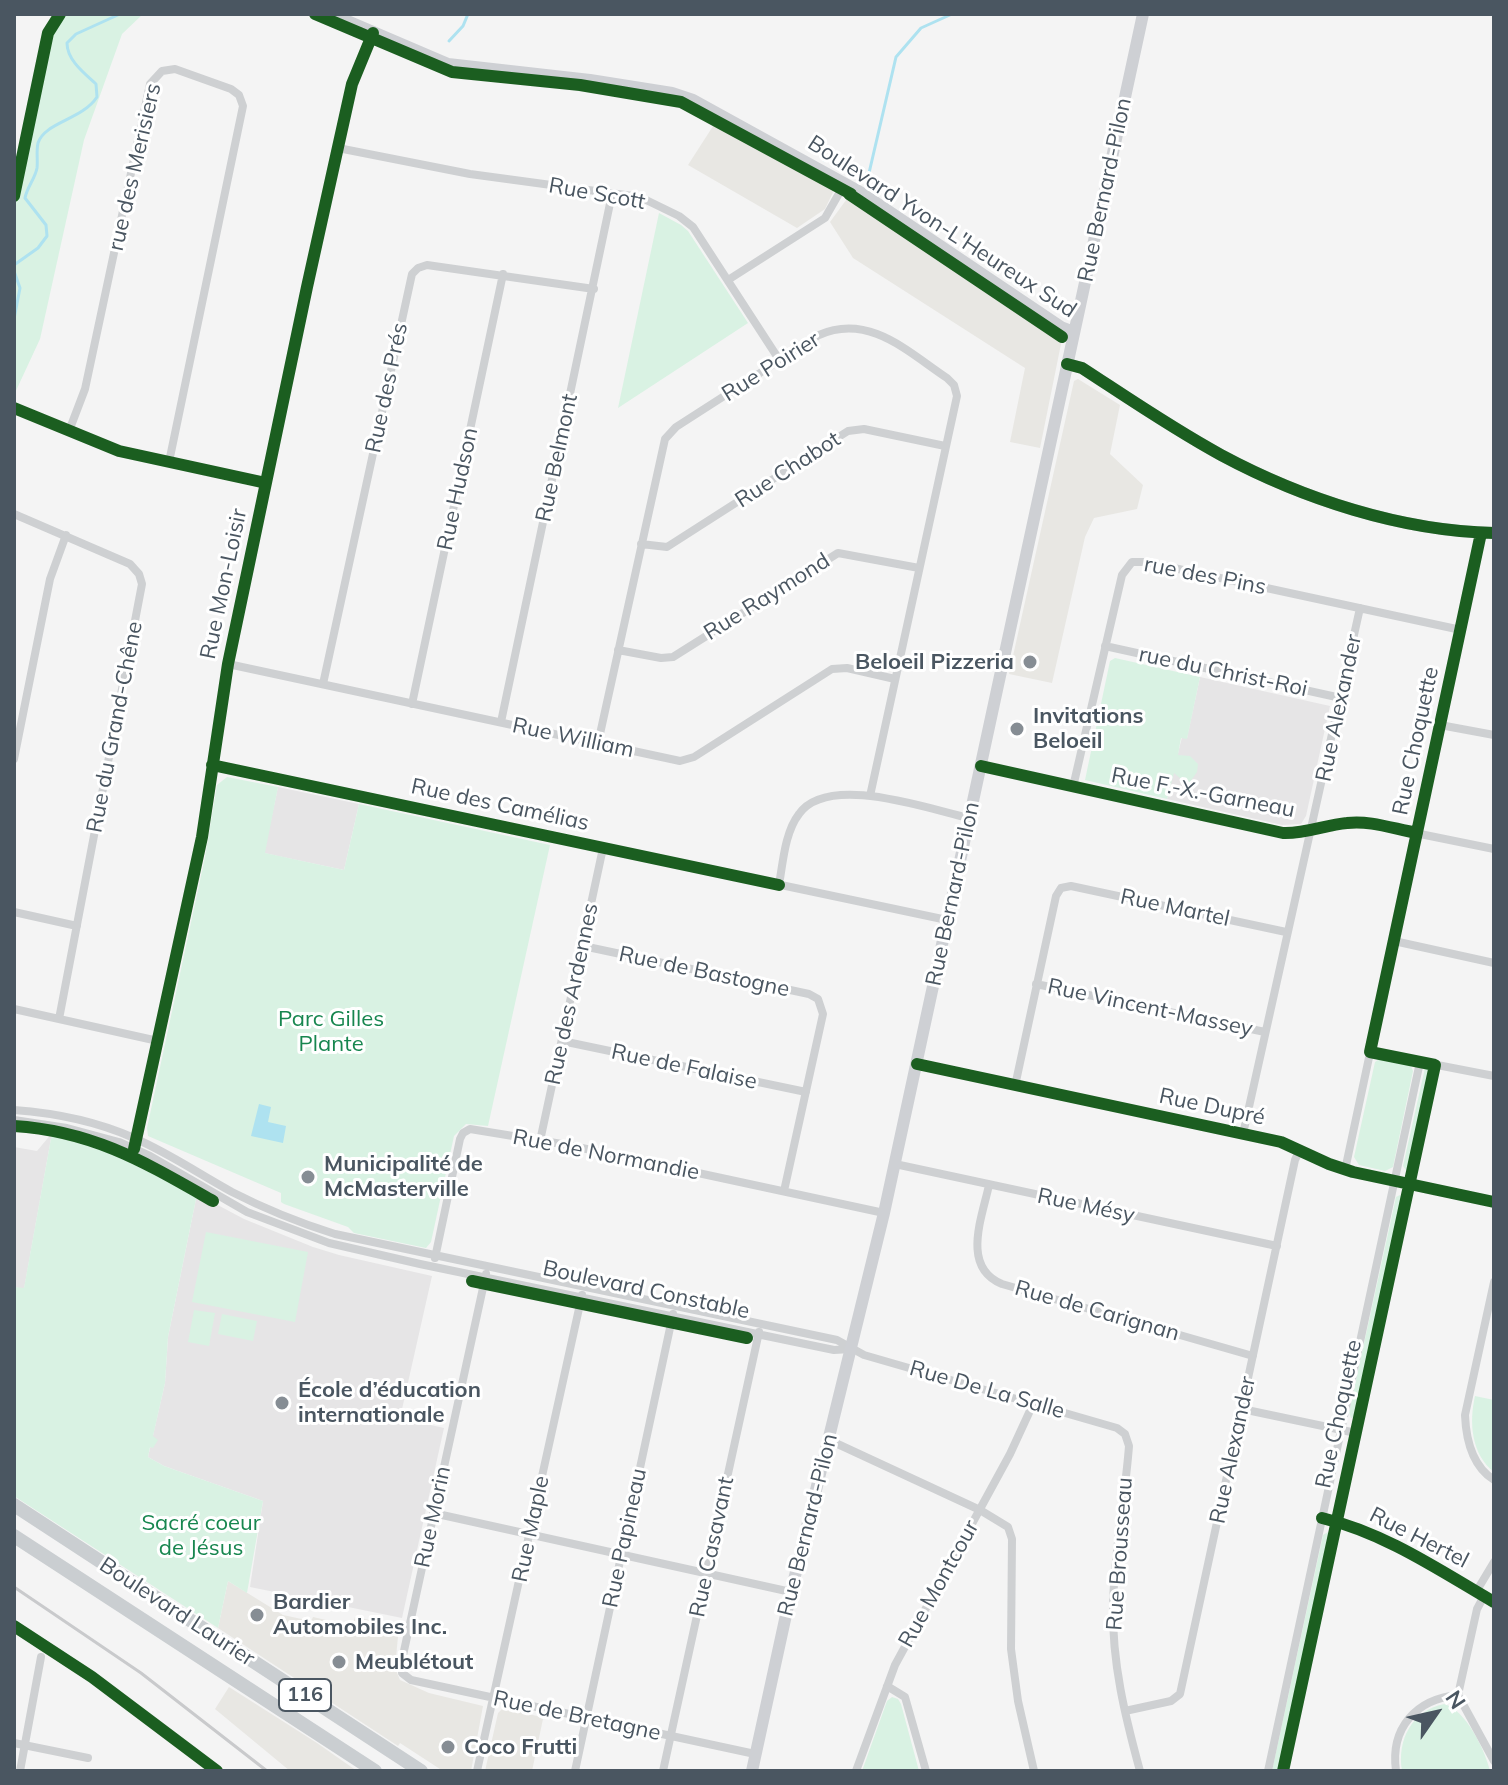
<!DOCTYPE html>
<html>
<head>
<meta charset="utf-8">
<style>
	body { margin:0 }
	#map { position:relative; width:1508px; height:1785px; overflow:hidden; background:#f4f4f4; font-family:Mulish,sans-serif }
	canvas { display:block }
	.frame { position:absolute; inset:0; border:16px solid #4a5661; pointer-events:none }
	.north { position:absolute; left:1396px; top:1673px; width:80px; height:80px; -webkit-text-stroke:6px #fff; paint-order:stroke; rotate:56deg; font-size:22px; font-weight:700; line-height:32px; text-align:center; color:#4a5661 }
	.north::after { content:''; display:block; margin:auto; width:28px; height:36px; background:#4a5661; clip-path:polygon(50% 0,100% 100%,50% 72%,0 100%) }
</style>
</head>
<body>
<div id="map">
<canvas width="1508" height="1785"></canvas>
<div class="frame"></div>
<div class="north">N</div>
</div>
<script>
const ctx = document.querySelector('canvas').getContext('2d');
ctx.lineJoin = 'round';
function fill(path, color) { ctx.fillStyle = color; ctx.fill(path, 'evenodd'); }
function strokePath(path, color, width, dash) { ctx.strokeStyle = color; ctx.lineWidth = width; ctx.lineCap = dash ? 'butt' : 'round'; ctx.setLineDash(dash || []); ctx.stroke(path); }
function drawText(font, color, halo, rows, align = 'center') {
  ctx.font = font + ' Mulish,sans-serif'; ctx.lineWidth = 6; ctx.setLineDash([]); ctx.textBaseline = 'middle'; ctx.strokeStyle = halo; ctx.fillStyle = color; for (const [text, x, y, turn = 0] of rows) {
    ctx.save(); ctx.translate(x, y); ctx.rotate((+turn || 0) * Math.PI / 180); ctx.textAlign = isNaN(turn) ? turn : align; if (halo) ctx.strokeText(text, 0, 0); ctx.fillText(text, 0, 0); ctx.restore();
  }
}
fill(new Path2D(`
	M715 123 835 188 825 209 797 228 688 165Z
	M849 196 1062 339 1040 448 1010 442 1025 368 853 258 830 222Z
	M1078 379 1120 405 1110 454 1143 485 1137 509 1094 518 1085 537 1052 683 1009 674 1074 381Z
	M228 1581 283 1615 311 1621 313 1617 352 1626 355 1617 399 1626 395 1668 400 1680 429 1693 483 1706 471 1771H443L400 1743 398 1746 218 1628Z
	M229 1687 317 1743 357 1771H290L215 1709Z
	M503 1708 537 1716 543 1719 532 1771H485L498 1713Z`), '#e8e7e3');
fill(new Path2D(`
	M1200 677 1330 706 1306 816 1301 824 1282 825 1167 799 1182 737 1187 738Z
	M278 787 359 804 344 870 264 853Z
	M52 1133 24 1289 14 1287V1147L37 1151Z
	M197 1194 244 1219 313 1247 339 1255 432 1276 400 1418 444 1428 402 1618 250 1587 263 1501 164 1466 148 1457 165 1383 168 1337Z`), '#e6e5e6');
fill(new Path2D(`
	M58 14H143L122 34 84 140 40 339 14 395V183L46 33Z
	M659 213 681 225 688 231 748 323 618 408Z
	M1115 658 1200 677 1187 739 1181 738 1178 755 1190 756 1198 764 1197 772 1188 785 1174 773 1167 799 1085 780 1110 661Z
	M227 777 278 787 265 853 344 870 359 804 550 845 488 1126 466 1124 454 1136 431 1242 426 1248 354 1233 348 1227 284 1204 281 1202V1193L148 1136 147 1128 205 857 217 785Z
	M1381 1058 1410 1064 1413 1071 1393 1167 1385 1171 1359 1165 1354 1157 1375 1062Z
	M1425 1068 1430 1069 1431 1073 1409 1169 1406 1170 1403 1166Z
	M52 1133C108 1144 148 1167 197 1194L168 1337 165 1383 153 1436 158 1440 153 1448 150 1447 148 1457 164 1466 263 1501 247 1593 228 1581 218 1628 14 1496V1287L24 1288Z
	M1400 1195 1403 1199 1356 1417 1351 1418 1349 1412 1396 1197Z
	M206 1232 308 1252 295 1322 192 1302Z
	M194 1310 215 1313 209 1346 188 1342Z
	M222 1314 257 1321 253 1341 218 1334Z
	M1475 1396 1494 1400V1472C1471 1454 1469 1422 1475 1396Z
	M1328 1532 1331 1535 1280 1771H1272L1323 1535Z
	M892 1697 898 1699 901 1704 919 1771H862L887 1701Z
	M1444 1704C1466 1710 1485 1750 1490 1771H1402C1397 1739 1412 1711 1444 1704Z`), '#d9f2e3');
fill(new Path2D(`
	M259 1104 271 1107 268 1122 286 1126 283 1143 251 1136Z`), '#aee2f0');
strokePath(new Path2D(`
	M449 41 463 26 468 14
	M824 160 831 157 861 175 869 173 896 57 921 28 952 14
	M14 265 38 248 47 236 46 225 25 198C27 187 35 179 37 168 38 160 36 152 38 143 45 122 82 120 97 97L96 84C84 73 67 60 67 43L76 34 120 14
	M14 271 20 288 14 319`), '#aee2f0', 3);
strokePath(new Path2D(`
	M338 148 470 174 640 197 679 216 693 227 780 361
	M728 280 825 218 845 183
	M14 408 119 451 266 483
	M69 431 85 389 150 84 162 71 175 69 231 89 239 95 243 106 169 462
	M14 514 130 564 139 574 142 584 59 1019
	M641 544 667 547 848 431 864 429 945 446
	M1105 646 1341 698
	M618 650 661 658 673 657 838 553 919 568
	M228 664 680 761 694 757 832 669 847 668 895 679
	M323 684 412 274 418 268 427 265 594 289
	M412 704 503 274
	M501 722 612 194
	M1440 725 1494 735
	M598 743 665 439 676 427 819 335C869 313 908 352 947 378L954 385 957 396 870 796
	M14 759 50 579 66 535
	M212 765 947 920
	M981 766 1279 832C1307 836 1332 822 1361 822L1494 849
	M1073 787 1122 575 1132 562H1146L1461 630
	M779 885C783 862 785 832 799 814 828 773 928 809 969 818
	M14 912 77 926
	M1394 941 1494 963
	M583 946 809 994 818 999 823 1014 784 1191
	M1036 984 1265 1032
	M14 1009 158 1041
	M562 1041 806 1092
	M1370 1052 1494 1076
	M917 1064 1281 1142 1329 1164 1353 1172 1494 1202
	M1015 1086 1056 896 1061 888 1071 886 1286 932
	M14 1110C55 1113 96 1121 134 1138 169 1153 199 1174 232 1192 265 1209 300 1223 335 1234L837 1340 864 1355 1117 1428 1125 1434 1129 1446C1125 1499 1114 1552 1113 1606 1112 1663 1125 1716 1140 1771
	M14 1120 67 1128 119 1142 150 1156 247 1212 329 1243 420 1264 834 1350 851 1349
	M1243 1134 1360 608
	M540 1141 603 848
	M134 1149 202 837 228 664 307 287 352 84 373 33
	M895 1164 1277 1246
	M1345 1170 1481 533
	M989 1185C982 1218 961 1267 1002 1284L1253 1356
	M435 1258 460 1139 463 1133 470 1129 568 1145 884 1213
	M486 1274 402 1660V1673L411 1680 755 1754
	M1494 1282 1465 1415C1466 1440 1472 1466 1494 1480
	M1242 1409 1356 1433
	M829 1440 980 1510 1008 1527 1012 1539 1011 1649 1018 1701 1034 1771
	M433 1513 791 1592
	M1322 1518C1385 1533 1439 1570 1494 1602
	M1476 1592 1494 1562
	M1484 1596 1477 1609 1458 1695 1494 1761
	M887 1686 905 1697 926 1771
	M1125 1711 1171 1701 1180 1694 1295 1160 1300 1149
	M14 1743 88 1758
	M20 1771 41 1657
	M477 1771 582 1295
	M575 1771 673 1314
	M663 1771 759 1332
	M856 1771 895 1665 1010 1454 1034 1402
	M1268 1771 1420 1062
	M1283 1771 1435 1065
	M1396 1771C1390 1728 1416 1699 1458 1695`), '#ced0d2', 8);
strokePath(new Path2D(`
	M331 14 448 64 590 80 672 93 693 100 860 192 1061 327 1074 332
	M1067 364 1082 368C1128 398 1173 429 1221 455 1303 499 1401 531 1494 533
	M752 1771 791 1592 884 1213 1143 14`), '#ced0d4', 12);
strokePath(new Path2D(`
	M14 1505 421 1771
	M14 1536 375 1771`), '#caced1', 14);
strokePath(new Path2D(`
	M14 1587 141 1673 267 1771`), '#c9cacc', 3);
strokePath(new Path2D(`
	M315 14 452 72 580 85 681 102 851 194
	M849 194 1062 337
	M14 196 48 33 60 14
	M1067 364 1082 368C1128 398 1173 429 1221 455 1303 499 1401 531 1494 533
	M14 408 119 451 266 483
	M212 765 779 885
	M981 766 1283 833C1305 834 1325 825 1347 823 1370 820 1394 829 1417 833
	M917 1064 1281 1142 1329 1164 1353 1172 1494 1202
	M14 1126C94 1131 146 1163 213 1201
	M134 1149 202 837 228 664 307 287 352 84 373 33
	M472 1281 747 1338
	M1322 1518C1385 1533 1439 1570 1494 1602
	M14 1626 92 1677 217 1771
	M1283 1771 1435 1065 1370 1052 1481 533`), '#1b5e20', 12);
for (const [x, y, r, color] of [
	[1030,662,8,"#868d94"],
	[1017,729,8,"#868d94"],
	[308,1177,8,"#868d94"],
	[282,1403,8,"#868d94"],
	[257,1615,8,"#868d94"],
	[339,1662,8,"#868d94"],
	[448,1747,8,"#868d94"]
]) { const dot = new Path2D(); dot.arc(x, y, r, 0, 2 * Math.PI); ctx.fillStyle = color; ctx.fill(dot); strokePath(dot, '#fff', 3); }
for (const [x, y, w] of [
	[305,1695,52]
]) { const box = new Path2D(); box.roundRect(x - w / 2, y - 16, w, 32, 6); ctx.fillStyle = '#fff'; ctx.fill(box); strokePath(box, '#4a5661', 2); }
drawText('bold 20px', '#4a5661', null, [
	["116",305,1695]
]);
drawText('22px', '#4a5661', '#fff', [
	["rue des Merisiers",135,167,-77],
	["Rue Bernard-Pilon",1105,190,-78],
	["Rue Scott",597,194,10],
	["Boulevard Yvon-L'Heureux Sud",942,227,33],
	["Rue Poirier",771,367,-32],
	["Rue des Prés",387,388,-78],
	["Rue Belmont",557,458,-78],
	["Rue Chabot",788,470,-33],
	["Rue Hudson",458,489,-78],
	["rue des Pins",1205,576,11],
	["Rue Mon-Loisir",224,584,-78],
	["Rue Raymond",767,597,-32],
	["rue du Christ-Roi",1223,672,12],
	["Rue Alexander",1339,708,-78],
	["Rue du Grand-Chêne",115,727,-79],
	["Rue William",573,738,12],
	["Rue Choquette",1416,741,-78],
	["Rue F.-X.-Garneau",1203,793,11],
	["Rue des Camélias",500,805,12],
	["Rue Bernard-Pilon",953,894,-78],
	["Rue Martel",1175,908,12],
	["Rue de Bastogne",704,972,12],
	["Rue des Ardennes",572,994,-78],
	["Rue Vincent-Massey",1150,1008,12],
	["Rue de Falaise",684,1067,12],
	["Rue Dupré",1212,1107,12],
	["Rue de Normandie",606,1155,11],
	["Rue Mésy",1086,1206,12],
	["Boulevard Constable",646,1290,12],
	["Rue de Carignan",1097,1311,16],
	["Rue De La Salle",987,1390,16],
	["Rue Choquette",1339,1414,-78],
	["Rue Alexander",1233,1450,-78],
	["Rue Morin",433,1517,-78],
	["Rue Bernard-Pilon",808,1525,-76],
	["Rue Maple",531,1529,-78],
	["Rue Papineau",625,1538,-78],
	["Rue Hertel",1419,1538,27],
	["Rue Casavant",712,1547,-78],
	["Rue Brousseau",1120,1554,-86],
	["Rue Montcour",939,1584,-61],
	["Boulevard Laurier",177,1612,33],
	["Rue de Bretagne",577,1716,12]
]);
drawText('bold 22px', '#4a5661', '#fff', [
	["Beloeil Pizzeria",1014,662,"right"],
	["Invitations",1033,716],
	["Beloeil",1033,741],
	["Municipalité de",324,1164],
	["McMasterville",324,1189],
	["École d’éducation",298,1390],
	["internationale",298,1415],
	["Bardier",273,1602],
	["Automobiles Inc.",273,1627],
	["Meublétout",355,1662],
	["Coco Frutti",464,1747]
], 'left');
drawText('22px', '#17864f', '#fff', [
	["Parc Gilles",331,1019],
	["Plante",331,1044],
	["Sacré coeur",201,1523],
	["de Jésus",201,1548]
]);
</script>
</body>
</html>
